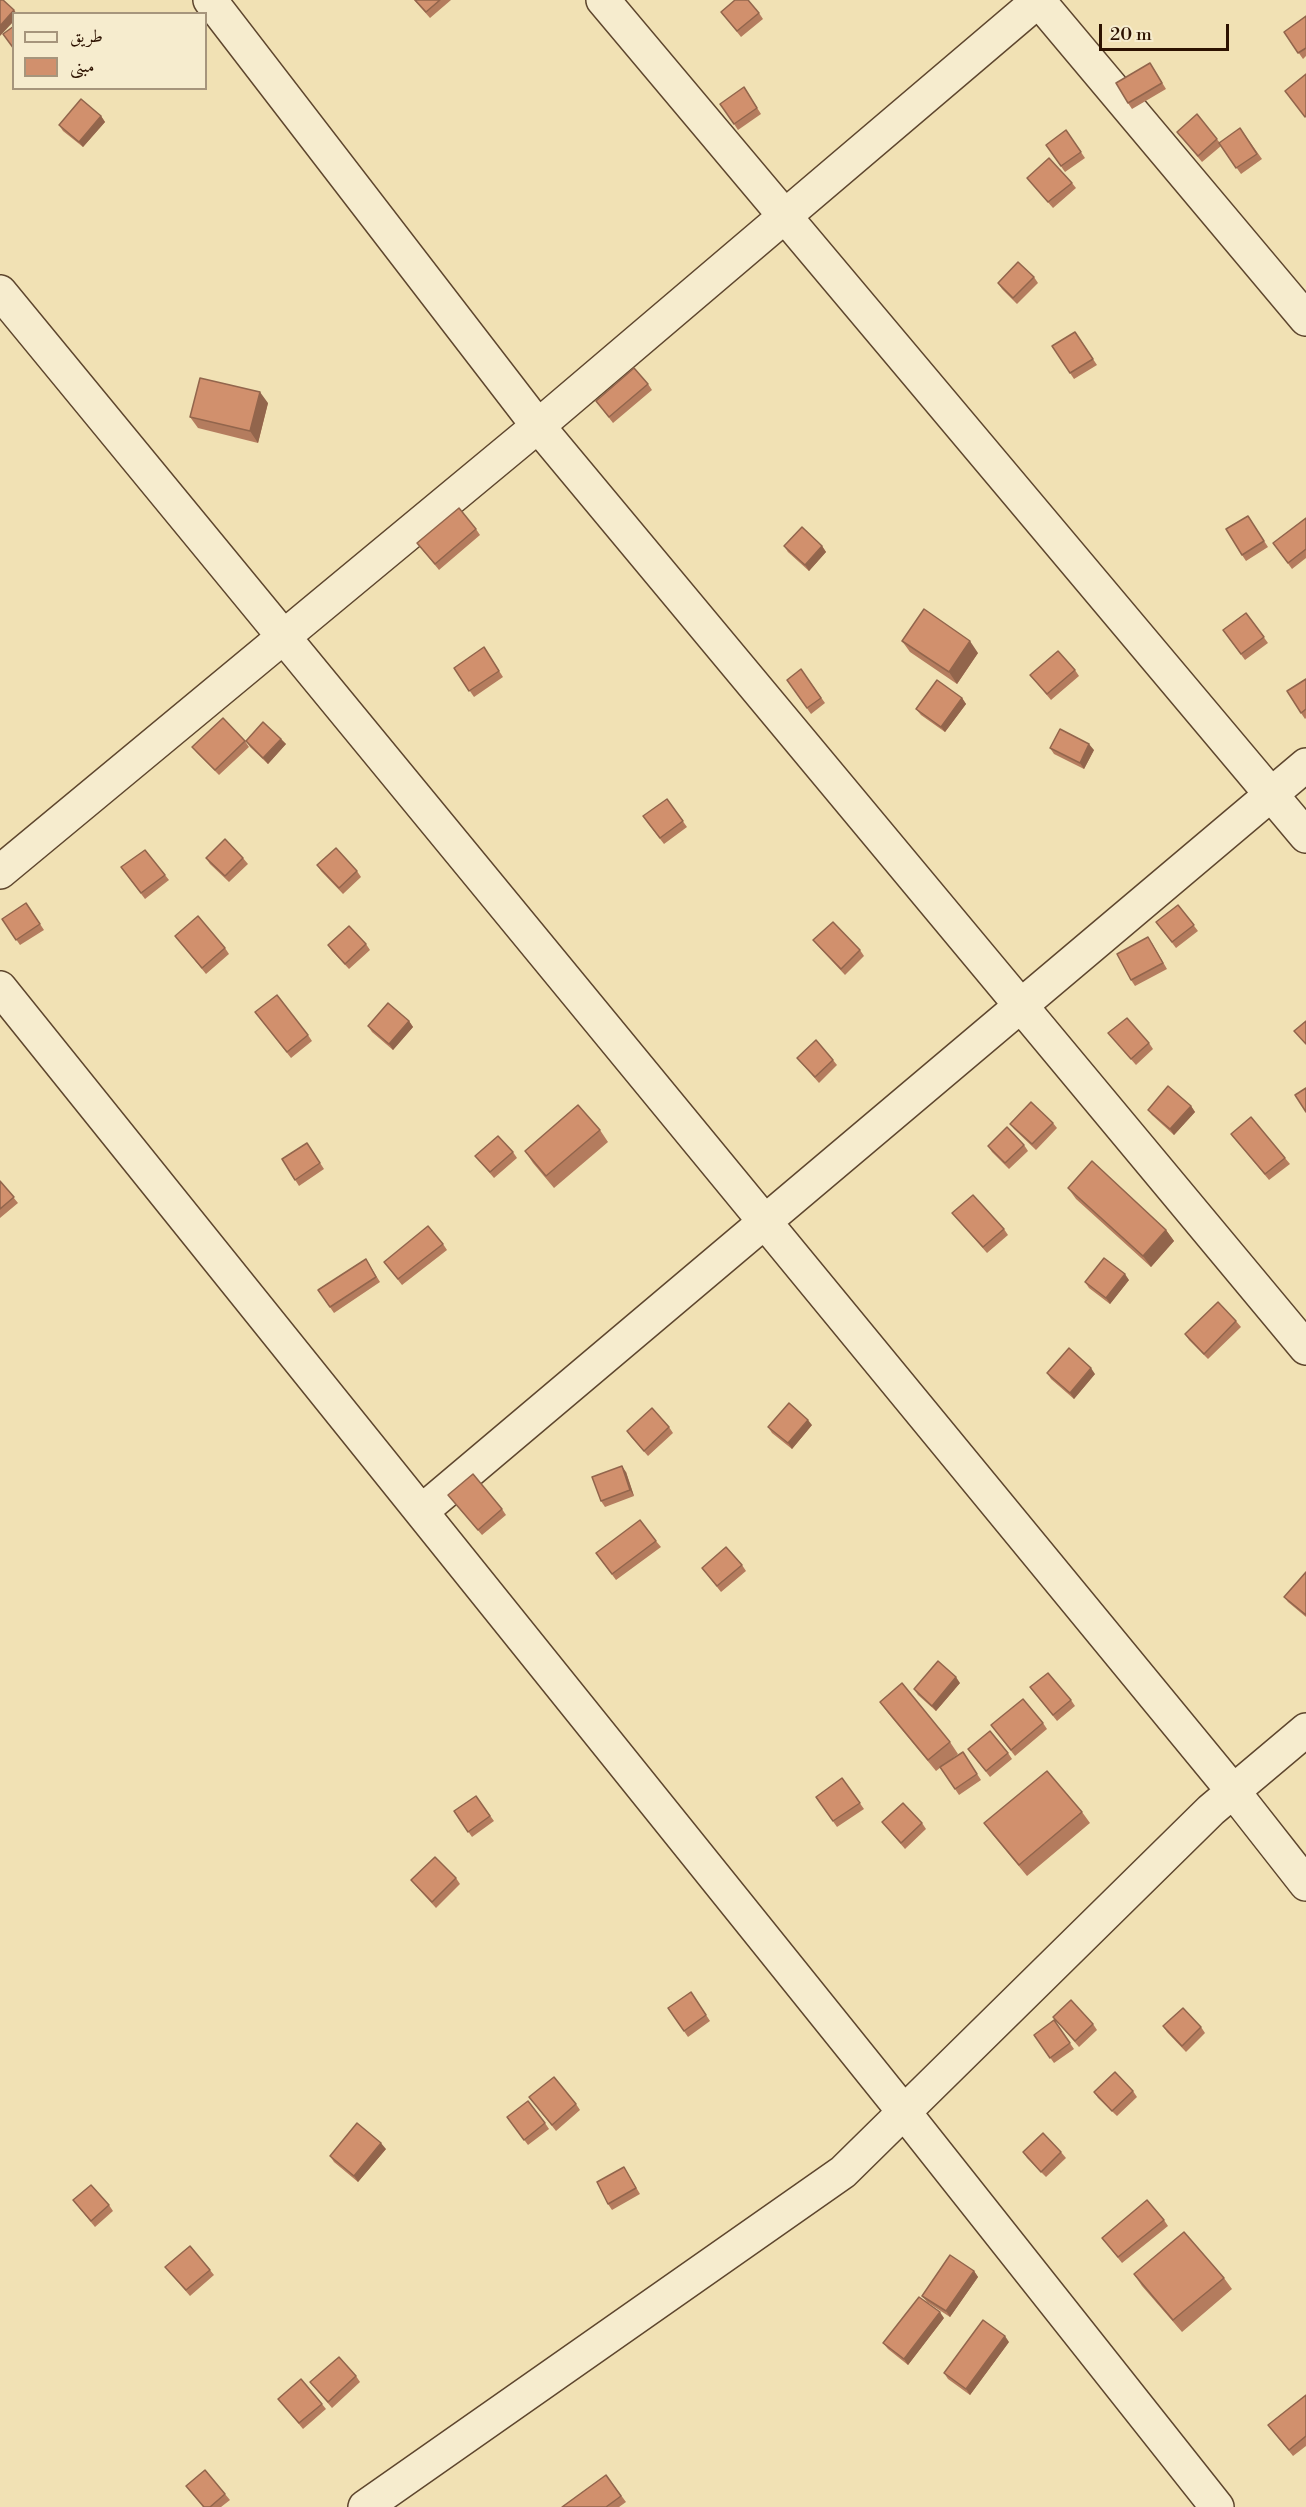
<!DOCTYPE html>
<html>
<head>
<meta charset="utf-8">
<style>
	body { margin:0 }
	#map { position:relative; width:1306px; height:2507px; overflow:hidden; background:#f1e1b4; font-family:"Libre Bodoni",Amiri,serif }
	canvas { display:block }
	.legend { position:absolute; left:12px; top:12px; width:195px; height:78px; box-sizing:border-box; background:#f6ecce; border:2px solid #a6957c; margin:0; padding:8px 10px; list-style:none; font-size:18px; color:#2d1201 }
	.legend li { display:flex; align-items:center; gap:12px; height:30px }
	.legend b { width:30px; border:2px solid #a6957c }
	.scale { position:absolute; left:1099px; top:24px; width:130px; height:27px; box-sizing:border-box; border:3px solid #2d1201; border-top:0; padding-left:8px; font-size:18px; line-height:21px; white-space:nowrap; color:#2d1201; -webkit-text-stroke:4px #f6ecce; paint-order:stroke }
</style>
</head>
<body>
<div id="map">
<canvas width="1306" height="2507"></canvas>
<ul class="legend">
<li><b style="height:8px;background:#f6ecce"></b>طريق</li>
<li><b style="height:16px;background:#d1906d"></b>مبنى</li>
</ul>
<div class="scale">20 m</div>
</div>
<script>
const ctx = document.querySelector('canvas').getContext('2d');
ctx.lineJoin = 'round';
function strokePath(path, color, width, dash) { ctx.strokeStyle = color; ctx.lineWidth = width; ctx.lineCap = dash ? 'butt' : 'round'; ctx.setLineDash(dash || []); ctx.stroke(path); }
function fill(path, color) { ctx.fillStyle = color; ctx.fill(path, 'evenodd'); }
const minor = new Path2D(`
	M210 0 538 426 1306 1348
	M603 0 1306 836
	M1038 0 1306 319
	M0 292 1233 1791 1306 1884
	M0 872 538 426 1039 0
	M0 988 904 2112 1217 2507
	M422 1511 1306 765
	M365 2507 843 2172 1211 1810 1306 1730`);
strokePath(minor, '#5e462e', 36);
strokePath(minor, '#f6ecce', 33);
fill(new Path2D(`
	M414 0H451L430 18Z
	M721 12 759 13 763 19 741 37Z
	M1306 16V56L1303 59 1284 32Z
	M1150 63 1166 89 1132 109 1128 103Z
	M744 87 761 114 738 130 734 124Z
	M1197 114 1220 143 1240 128 1262 159 1241 174 1221 146 1202 162 1177 132Z
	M101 116 105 122 83 147 63 131 59 125Z
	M1066 130 1085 158 1065 172 1046 145Z
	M1027 178 1072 183 1076 188 1053 208Z
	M1034 277 1038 283 1017 304 1002 289 998 283Z
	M1075 332 1097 365 1074 379 1070 373Z
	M648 384 652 390 613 423 596 401Z
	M268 403 258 443 198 428 190 417Z
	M1248 516 1268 547 1246 561 1242 555Z
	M1306 518V558L1292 569 1273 543Z
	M476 529 480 535 439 570 417 543Z
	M784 546H822L826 552 809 571 788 552Z
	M1246 613 1268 643 1245 660 1223 630Z
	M902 641 978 653 957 684 910 652Z
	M484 647 503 677 474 697 454 668Z
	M801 669 825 703 811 714 787 680Z
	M1075 670 1079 676 1051 700 1030 675Z
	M1306 679V718L1305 719 1301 713Z
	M962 698 966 704 945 732 921 715 916 709Z
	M281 739 286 744 268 764 250 747 246 741Z
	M245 741 249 747 219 775 197 753 192 747Z
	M1050 748 1094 750 1084 769 1054 754Z
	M667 799 687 827 664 844 647 822Z
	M206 858H243L248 864 229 882 210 864Z
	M317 865 357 871 361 877 343 894 321 871Z
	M121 867 165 875 169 880 145 899Z
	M26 903 44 930 20 945 2 919Z
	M1178 905 1198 931 1176 948 1156 922Z
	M175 936 225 948 229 954 206 974Z
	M813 940 860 950 864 956 845 975 818 946Z
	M1152 943 1167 969 1135 986 1131 980Z
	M366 944 370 950 349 969 332 951 328 945Z
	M255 1012 308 1035 312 1041 291 1058Z
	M409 1021 413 1027 393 1050 372 1032 368 1026Z
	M1108 1033 1149 1043 1153 1049 1136 1065Z
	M797 1058 833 1060 837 1065 819 1083Z
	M1191 1106 1195 1112 1174 1135 1152 1115 1148 1110Z
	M1053 1123 1057 1128 1036 1150 1014 1129 1010 1124Z
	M600 1130 608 1142 554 1188 533 1163 525 1151Z
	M1231 1134 1285 1158 1290 1164 1269 1180Z
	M307 1143 324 1169 299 1186 282 1159Z
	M1024 1145 1028 1151 1009 1169 992 1152 988 1146Z
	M513 1152 517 1158 494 1178 475 1156Z
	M0 1181 18 1203 0 1218Z
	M1068 1188 1166 1230 1174 1241 1151 1267 1076 1199Z
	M952 1213 1004 1229 1008 1235 987 1253Z
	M443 1244 447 1250 402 1285 384 1262Z
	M366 1259 380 1282 334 1313 318 1290Z
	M1129 1280 1110 1304 1089 1288 1085 1282Z
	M1236 1321 1241 1327 1208 1359 1189 1340 1185 1334Z
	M1047 1373 1095 1374 1074 1399 1051 1379Z
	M812 1425 792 1449 772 1433 768 1427Z
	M669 1427 673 1433 648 1456 631 1437 627 1431Z
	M626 1472 634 1496 605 1507 601 1501Z
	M448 1495 502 1509 506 1515 482 1535Z
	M656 1541 661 1547 616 1580 596 1553Z
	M742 1565 746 1571 721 1592 702 1568Z
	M1306 1572V1617L1288 1602 1284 1597Z
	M960 1683 936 1711 918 1695 914 1689Z
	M1030 1687 1071 1700 1075 1706 1057 1721Z
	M880 1702 950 1742 958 1754 936 1771 888 1713Z
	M1043 1723 1047 1729 1015 1756 991 1725Z
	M968 1749 1008 1753 1012 1759 990 1777Z
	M963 1752 981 1780 959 1795 955 1789Z
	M842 1778 864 1809 837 1827 816 1797Z
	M476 1796 494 1821 472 1837 454 1811Z
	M1082 1812 1090 1823 1027 1876 993 1835 984 1823Z
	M882 1822 922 1823 926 1829 905 1849Z
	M456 1878 460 1884 436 1908 416 1886 411 1880Z
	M691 1992 710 2021 688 2037 668 2008Z
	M1053 2017 1093 2024 1097 2030 1079 2047Z
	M1054 2020 1074 2049 1054 2063 1034 2035Z
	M1163 2026 1201 2027 1205 2033 1186 2052 1167 2032Z
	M1133 2091 1137 2097 1117 2116 1098 2098 1094 2092Z
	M529 2097 576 2104 580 2110 556 2131Z
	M507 2117 545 2123 549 2129 528 2145Z
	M386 2149 358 2182 334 2162 330 2156Z
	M1023 2152H1061L1066 2158 1046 2177 1027 2158Z
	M624 2167 640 2194 612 2210 608 2204Z
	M73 2200 109 2205 113 2211 95 2227Z
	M1164 2220 1168 2226 1122 2263 1102 2238Z
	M165 2267 210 2270 214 2275 190 2296Z
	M974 2271 978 2277 950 2317 927 2302 922 2296Z
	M1134 2274 1224 2278 1232 2289 1182 2332 1142 2286Z
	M944 2318 908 2365 888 2349 883 2343Z
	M1009 2342 970 2395 948 2379 944 2373Z
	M356 2376 360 2382 332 2408 310 2382Z
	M1306 2395V2446L1293 2456 1268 2425Z
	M278 2399 322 2404 326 2409 303 2429Z
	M606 2475 626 2502 619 2507H562Z
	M186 2486 225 2494 230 2500 221 2507H203Z`), '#b47c5e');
fill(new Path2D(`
	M14 10 17 14H14V21L0 36V26Z
	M101 116 105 122 83 147 79 142Z
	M260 392 268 403 258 443 250 431Z
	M822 546 826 552 809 571 805 565Z
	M970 641 978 653 957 684 949 672Z
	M962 698 966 704 945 732 941 727Z
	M281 739 286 744 268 764 263 758Z
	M1089 744 1094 750 1084 769 1080 763Z
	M409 1021 413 1027 393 1050 389 1044Z
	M1191 1106 1195 1112 1174 1135 1170 1129Z
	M1166 1230 1174 1241 1151 1267 1143 1256Z
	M1125 1274 1129 1280 1110 1304 1106 1298Z
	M1091 1368 1095 1374 1074 1399 1070 1393Z
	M808 1420 812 1425 792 1449 788 1443Z
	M622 1466 626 1472 634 1496 630 1490Z
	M956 1677 960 1683 936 1711 932 1706Z
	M381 2143 386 2149 358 2182 354 2176Z
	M974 2271 978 2277 950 2317 946 2311Z
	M940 2312 944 2318 908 2365 904 2359Z
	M1005 2336 1009 2342 970 2395 966 2389Z`), '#92654c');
const building = new Path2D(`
	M0 0H3L14 10 0 26Z
	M415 0H440L426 12Z
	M735 0H748L759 13 737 31 721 12Z
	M1306 16V48L1298 53 1284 32Z
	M14 26V49L3 34Z
	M1150 63 1162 83 1128 103 1116 83Z
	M1306 74V116L1305 117 1285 91Z
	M744 87 757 108 734 124 720 104Z
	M81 99 101 116 79 142 59 125Z
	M1197 114 1217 139 1198 156 1177 132Z
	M1240 128 1257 154 1236 168 1219 143Z
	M1066 130 1081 152 1061 166 1046 145Z
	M1049 158 1072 183 1048 202 1027 178Z
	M1018 262 1034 277 1013 298 998 283Z
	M1075 332 1093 359 1070 373 1052 346Z
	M634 368 648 384 609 417 596 401Z
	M200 378 260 392 250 431 190 417Z
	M459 508 476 529 435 564 417 543Z
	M1248 516 1264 541 1242 555 1226 529Z
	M1306 518V549L1288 563 1273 543Z
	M802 527 822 546 805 565 784 546Z
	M924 609 970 641 949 672 902 641Z
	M1246 613 1264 637 1241 654 1223 630Z
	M484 647 499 671 469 691 454 668Z
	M1058 651 1075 670 1047 694 1030 675Z
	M801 669 821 698 807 708 787 680Z
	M1306 679V709L1301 713 1287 691Z
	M937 680 962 698 941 727 916 709Z
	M223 718 245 741 215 770 192 747Z
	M263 722 281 739 263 758 246 741Z
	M1060 729 1089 744 1080 763 1050 748Z
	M667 799 683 821 660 838 643 816Z
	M225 839 243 858 225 876 206 858Z
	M336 848 357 871 339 888 317 865Z
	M145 850 165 875 141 893 121 867Z
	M26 903 40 924 16 940 2 919Z
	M1178 905 1194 925 1172 942 1156 922Z
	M198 916 225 948 202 968 175 936Z
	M833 922 860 950 841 969 813 940Z
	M349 926 366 944 345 964 328 945Z
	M1148 937 1163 963 1131 980 1117 954Z
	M277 995 308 1035 287 1052 255 1012Z
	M388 1003 409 1021 389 1044 368 1026Z
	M1127 1018 1149 1043 1131 1059 1108 1033Z
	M1306 1021V1044L1294 1031Z
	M816 1040 833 1060 815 1077 797 1058Z
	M1168 1086 1191 1106 1170 1129 1148 1110Z
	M1306 1088V1112L1295 1095Z
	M1031 1102 1053 1123 1032 1144 1010 1124Z
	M578 1105 600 1130 546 1176 525 1151Z
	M1251 1117 1285 1158 1265 1174 1231 1134Z
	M1007 1127 1024 1145 1005 1163 988 1146Z
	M498 1136 513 1152 490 1172 475 1156Z
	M307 1143 320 1163 295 1180 282 1159Z
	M1092 1161 1166 1230 1143 1256 1068 1188Z
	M0 1181 14 1197 0 1209Z
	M973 1195 1004 1229 983 1247 952 1213Z
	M428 1226 443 1244 398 1279 384 1262Z
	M1104 1258 1125 1274 1106 1298 1085 1282Z
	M366 1259 376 1277 330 1307 318 1290Z
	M1218 1302 1236 1321 1204 1354 1185 1334Z
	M1069 1348 1091 1368 1070 1393 1047 1373Z
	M789 1403 808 1420 788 1443 768 1427Z
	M652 1408 669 1427 644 1451 627 1431Z
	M622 1466 630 1490 601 1501 592 1477Z
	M473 1474 502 1509 478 1530 448 1495Z
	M640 1520 656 1541 612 1574 596 1553Z
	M726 1547 742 1565 717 1586 702 1568Z
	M1306 1572V1615L1284 1597Z
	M938 1661 956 1677 932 1706 914 1689Z
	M1048 1673 1071 1700 1053 1715 1030 1687Z
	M902 1683 950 1742 928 1760 880 1702Z
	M1023 1699 1043 1723 1011 1750 991 1725Z
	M990 1731 1008 1753 986 1771 968 1749Z
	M963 1752 977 1774 955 1789 940 1767Z
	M1047 1771 1082 1812 1019 1865 984 1823Z
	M842 1778 860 1803 833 1821 816 1797Z
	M476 1796 490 1816 468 1832 454 1811Z
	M903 1803 922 1823 901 1843 882 1822Z
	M435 1857 456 1878 432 1902 411 1880Z
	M691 1992 706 2015 684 2031 668 2008Z
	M1071 2000 1093 2024 1075 2041 1053 2017Z
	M1183 2008 1201 2027 1182 2046 1163 2026Z
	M1054 2020 1070 2043 1050 2058 1034 2035Z
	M1115 2072 1133 2091 1112 2111 1094 2092Z
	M554 2077 576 2104 552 2125 529 2097Z
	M528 2101 545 2123 524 2140 507 2117Z
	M357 2123 381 2143 354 2176 330 2156Z
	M1043 2133 1061 2152 1041 2172 1023 2152Z
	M624 2167 636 2188 608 2204 597 2182Z
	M91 2185 109 2205 91 2221 73 2200Z
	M1147 2200 1164 2220 1118 2257 1102 2238Z
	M1184 2232 1224 2278 1173 2320 1134 2274Z
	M190 2246 210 2270 186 2290 165 2267Z
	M950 2255 974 2271 946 2311 922 2296Z
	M919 2297 940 2312 904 2359 883 2343Z
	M983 2320 1005 2336 966 2389 944 2373Z
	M339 2357 356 2376 328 2402 310 2382Z
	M301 2379 322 2404 299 2423 278 2399Z
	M1306 2395V2436L1289 2450 1268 2425Z
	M205 2470 225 2494 210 2507H204L186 2486Z
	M606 2475 621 2496 606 2507H562Z`);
fill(building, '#d1906d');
strokePath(building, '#92654c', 1.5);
</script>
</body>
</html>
